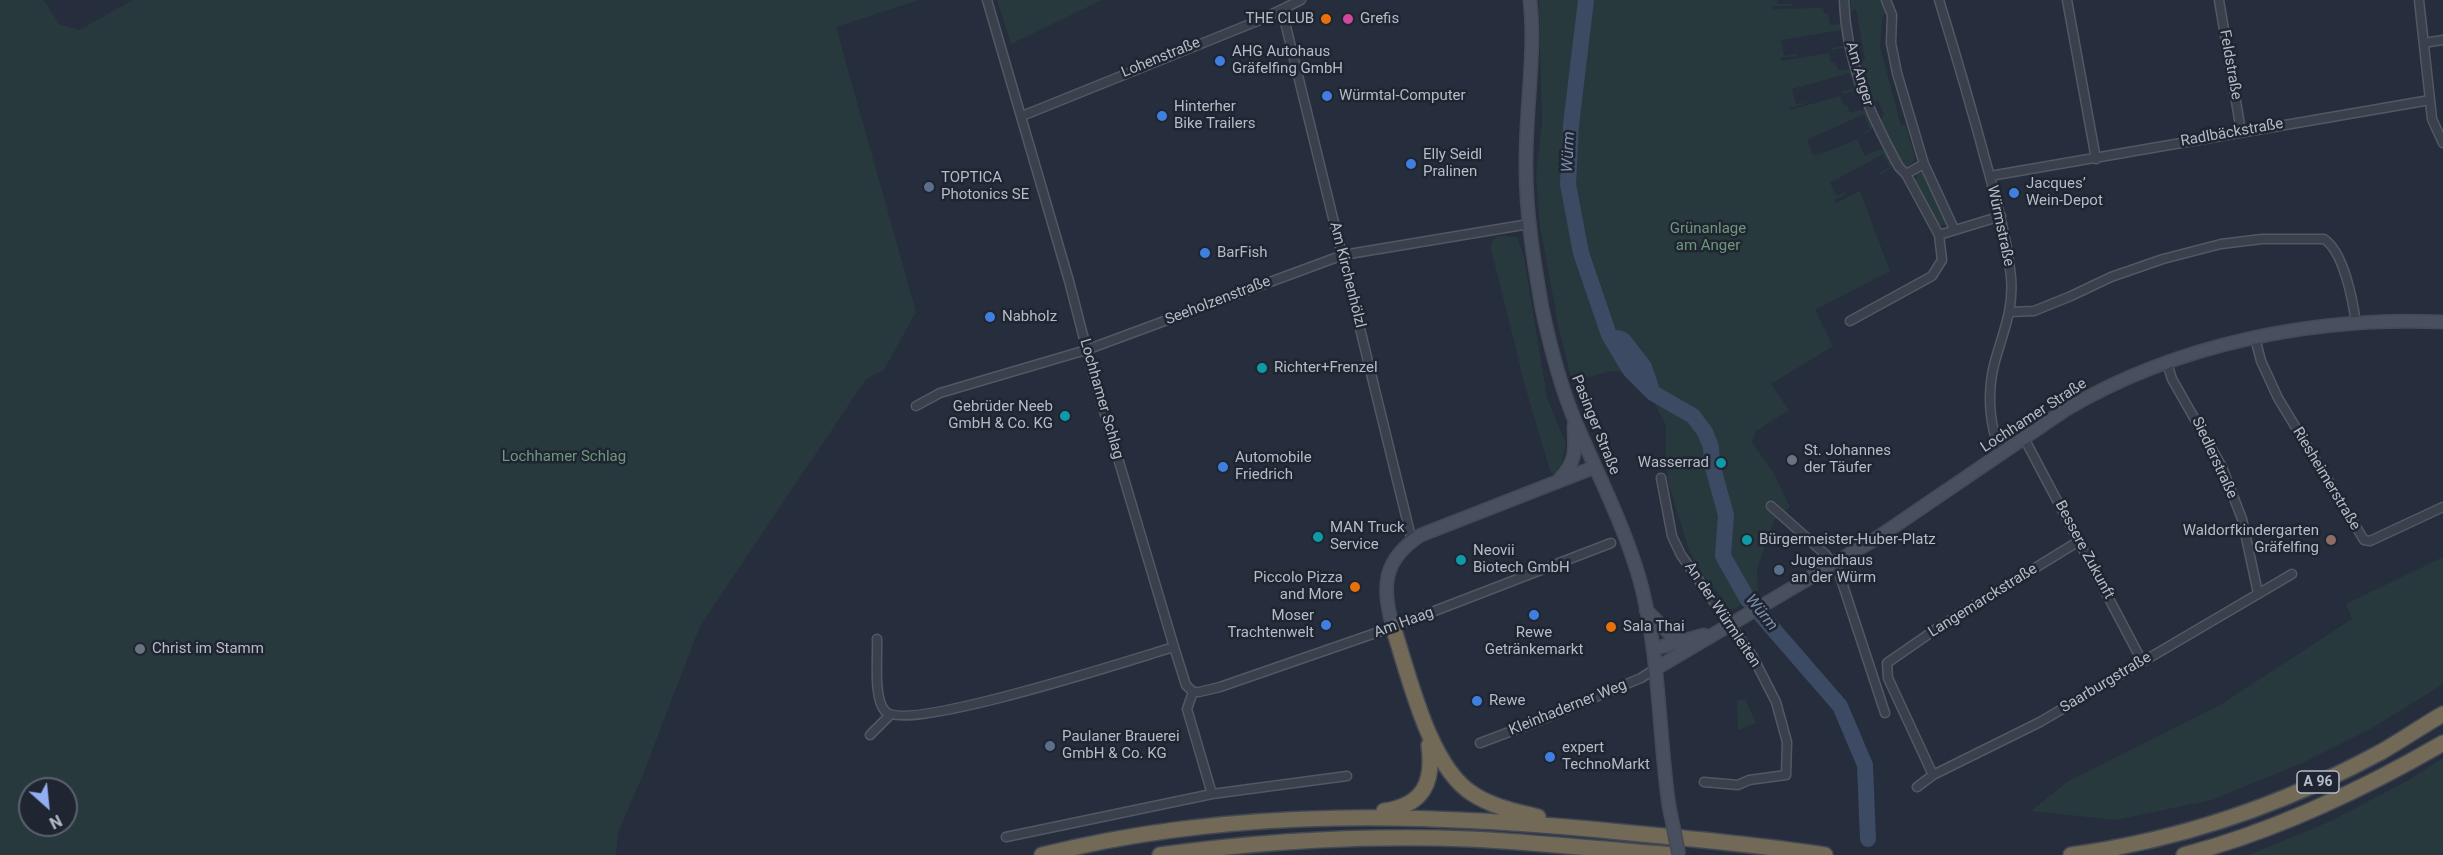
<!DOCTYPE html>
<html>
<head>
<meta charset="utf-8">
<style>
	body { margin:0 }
	#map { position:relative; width:2443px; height:855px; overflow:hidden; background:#262d3c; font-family:Roboto,sans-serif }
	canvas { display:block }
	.north { position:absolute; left:18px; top:777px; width:60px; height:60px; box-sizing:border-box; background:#1f2531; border:2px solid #5b616d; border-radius:50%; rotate:153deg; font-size:16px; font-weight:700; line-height:24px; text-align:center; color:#b6bbc8 }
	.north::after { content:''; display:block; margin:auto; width:21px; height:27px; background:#92aef0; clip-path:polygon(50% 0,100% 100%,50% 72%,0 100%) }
</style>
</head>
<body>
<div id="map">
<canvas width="2443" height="855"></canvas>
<div class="north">N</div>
</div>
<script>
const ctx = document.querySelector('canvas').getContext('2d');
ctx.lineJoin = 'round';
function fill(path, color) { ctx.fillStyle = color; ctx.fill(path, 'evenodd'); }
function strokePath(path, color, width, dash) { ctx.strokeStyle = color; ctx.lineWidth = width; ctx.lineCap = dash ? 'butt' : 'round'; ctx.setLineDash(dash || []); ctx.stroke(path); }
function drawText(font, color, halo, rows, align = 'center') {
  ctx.font = font + ' Roboto,sans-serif'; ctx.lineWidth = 5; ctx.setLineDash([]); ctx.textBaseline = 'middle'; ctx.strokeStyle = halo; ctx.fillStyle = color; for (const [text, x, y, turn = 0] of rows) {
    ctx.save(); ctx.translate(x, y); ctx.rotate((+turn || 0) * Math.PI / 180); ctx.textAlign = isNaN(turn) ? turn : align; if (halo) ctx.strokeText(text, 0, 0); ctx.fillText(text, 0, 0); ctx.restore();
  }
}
fill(new Path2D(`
	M0 0H44L59 24 79 30 133 0H919L836 27 916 312 884 370 866 379 700 626 644 772 618 833 616 855H0ZM30 789H66V825H30Z
	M997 0H1102L1011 44Z
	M1539 0H1777L1778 4H1791V6H1773V9L1823 8 1824 13 1828 14 1830 25 1840 24 1845 27 1848 43 1843 48 1832 50V48L1844 46 1842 30 1781 40 1784 56 1797 54V56L1781 58V61L1829 53 1830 61 1836 64 1838 70 1853 69 1857 86 1852 91 1842 94V92L1854 88 1850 73 1792 89 1796 104 1808 103 1790 108V110L1840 96 1844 105H1847L1850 113 1860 110 1867 111 1874 126 1869 132 1861 135 1870 129 1864 114 1807 140 1813 155 1826 151 1810 159 1857 139 1865 156 1878 150H1886L1894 164 1890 169 1880 175 1879 173 1890 167 1883 154 1830 183 1837 196 1845 192 1846 194 1834 200 1836 203 1860 191 1890 271 1815 310 1833 346 1771 384 1789 410 1756 431 1752 442 1774 474 1790 507 1774 520 1757 569 1758 590 1755 595 1735 609H1727L1719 594 1703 575 1689 550 1669 485 1666 459V425L1653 401 1625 373 1613 371 1572 381 1559 329 1540 226 1536 176 1542 122Z
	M1850 0H1882L1886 13 1883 15 1880 47 1901 126 1905 124 1914 154V161L1908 166 1903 165 1880 122 1884 114 1877 99 1872 104 1860 66 1865 59 1856 9 1851 12Z
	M1919 172 1924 173 1946 220 1945 225H1938L1932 217 1933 214 1914 182Z
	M1498 236 1517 237 1524 257 1547 398 1566 444 1561 464 1554 475 1550 471 1525 386 1491 249 1492 241Z
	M2443 557V684L2374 727 2302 763 2212 800 2116 820 2031 811 2067 782 2220 705 2352 619 2346 604Z
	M1745 699 1756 723 1738 730 1737 701Z
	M2443 758V855H2249L2331 821 2407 781Z`), '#28393d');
strokePath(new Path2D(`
	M1586 0 1571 125 1568 184 1581 253 1609 335 1630 370 1653 393 1693 416 1705 432 1711 447 1712 464 1726 515 1723 556 1748 600 1840 706 1865 765 1868 839
	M1618 338 1623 340 1644 367 1651 388`), '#3d4a64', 16);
const street = new Path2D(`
	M987 0 1069 281 1093 374 1174 647 1186 685 1193 692
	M1844 0C1846 62 1870 114 1899 167L1906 174 1939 235
	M1886 0 1892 15 1891 43 1897 73 1924 164 1954 229
	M1939 0C1956 55 1972 110 1987 166 1997 203 2007 239 2011 277 2014 311 2002 334 1994 365 1987 394 1989 428 2002 454
	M2067 0 2096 159
	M2219 0 2241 131
	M2419 0 2430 100
	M1282 10 1412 541
	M2424 43 2443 40
	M1022 116 1260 20 1301 0
	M1906 174 1924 164
	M1990 176 2430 100 2432 119 2443 143
	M2010 312 2034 311 2071 296 2111 277 2163 259 2221 244 2262 239H2324C2344 252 2353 301 2356 324
	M1850 321 1932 276 1942 260 1939 235 2001 216
	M2255 338 2261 361 2278 398 2364 540 2370 541 2443 507
	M2167 363 2172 379 2222 467 2242 519 2258 593
	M916 406 940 393 1086 350 1343 255 1529 224
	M2024 438 2142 661
	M1661 478 1672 536 1681 555 1753 657 1776 702 1787 742 1786 775 1749 780 1738 785 1704 782
	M1771 506 1825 554 1838 570 1885 713
	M877 639C878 657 873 698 885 711 906 734 1136 658 1174 647
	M1193 692H1199L1220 687 1393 627 1611 543
	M1193 692 1187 709 1212 794
	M870 735 890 715
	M1480 743 1541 720 1641 678 1655 669
	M1933 775 1888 678 1887 663 1939 627 2079 541
	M1917 787 1933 775 2040 722 2292 574
	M1006 837 1212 794 1347 776`);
const secondary = new Path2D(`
	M1530 0C1536 55 1525 112 1526 168 1526 215 1534 262 1542 308 1550 346 1560 385 1575 421 1597 473 1623 523 1639 577 1660 651 1658 731 1669 806
	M1560 479C1577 460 1575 450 1574 426
	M1646 610 1670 634 1684 640
	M1393 627C1381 587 1383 559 1421 535L1595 467
	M1653 649 1704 635
	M1655 669 1877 538 2065 410C2176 344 2315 316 2443 322`);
const highway = new Path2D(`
	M1393 627C1409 675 1429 767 1473 794 1493 807 1515 811 1538 817
	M1384 811C1424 805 1434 782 1429 745
	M1042 855C1237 806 1434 813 1631 833 1696 839 1761 845 1825 855
	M1160 855C1262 841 1366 835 1469 839 1537 842 1606 850 1674 855
	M2071 855C2179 840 2285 804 2381 752 2402 740 2422 726 2443 714
	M2184 855C2275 831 2362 790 2443 743`);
strokePath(street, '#525864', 11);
strokePath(secondary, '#434955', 15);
strokePath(highway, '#424854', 18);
strokePath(street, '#3a404c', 8);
strokePath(secondary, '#484f5f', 12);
strokePath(highway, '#726a57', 15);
const secondaryBridge = new Path2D(`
	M1669 806 1679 855`);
strokePath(secondaryBridge, '#434955', 15, []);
strokePath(secondaryBridge, '#484f5f', 12);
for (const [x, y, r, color] of [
	[1326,19,6,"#e8710a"],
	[1348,19,6,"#d1479c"],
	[1220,61,6,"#3f7fe0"],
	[1327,96,6,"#3f7fe0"],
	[1162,116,6,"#3f7fe0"],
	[1411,164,6,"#3f7fe0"],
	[929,187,6,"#5c6f8a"],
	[2014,193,6,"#3f7fe0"],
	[1205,253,6,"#3f7fe0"],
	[990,317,6,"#3f7fe0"],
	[1262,368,6,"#0f9aa8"],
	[1065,416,6,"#0f9aa8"],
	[1792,460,6,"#6b7280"],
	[1721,463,6,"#0f9aa8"],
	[1223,467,6,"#3f7fe0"],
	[1318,537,6,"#0f9aa8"],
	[1747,540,6,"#0f9aa8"],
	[2331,540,6,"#8d6e63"],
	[1461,560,6,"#0f9aa8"],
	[1779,570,6,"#5c6f8a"],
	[1355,587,6,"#e8710a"],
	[1534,615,6,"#3f7fe0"],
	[1326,625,6,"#3f7fe0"],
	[1611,627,6,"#e8710a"],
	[140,649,6,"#6b7280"],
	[1477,701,6,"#3f7fe0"],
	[1050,746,6,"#5c6f8a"],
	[1550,757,6,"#3f7fe0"]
]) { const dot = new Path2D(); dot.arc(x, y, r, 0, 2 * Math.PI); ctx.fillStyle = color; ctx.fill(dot); strokePath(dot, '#1f2531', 2); }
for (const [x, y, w] of [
	[2318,782,42]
]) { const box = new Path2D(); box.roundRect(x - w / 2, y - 11, w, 22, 4.5); ctx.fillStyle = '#1f2531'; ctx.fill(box); strokePath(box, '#b6bbc8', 1.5); }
drawText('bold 14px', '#b6bbc8', null, [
	["A 96",2318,782]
]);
drawText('15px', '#b6bbc8', '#1f2531', [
	["THE CLUB",1314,19,"right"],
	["Grefis",1360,19],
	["AHG Autohaus",1232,52],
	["Gräfelfing GmbH",1232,69],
	["Würmtal-Computer",1339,96],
	["Hinterher",1174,107],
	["Bike Trailers",1174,124],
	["Elly Seidl",1423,155],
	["Pralinen",1423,172],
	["TOPTICA",941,178],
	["Photonics SE",941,195],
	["Jacques’",2026,184],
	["Wein-Depot",2026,201],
	["BarFish",1217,253],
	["Nabholz",1002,317],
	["Richter+Frenzel",1274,368],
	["Gebrüder Neeb",1053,407,"right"],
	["GmbH & Co. KG",1053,424,"right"],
	["St. Johannes",1804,451],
	["der Täufer",1804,468],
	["Automobile",1235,458],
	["Friedrich",1235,475],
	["Wasserrad",1709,463,"right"],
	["MAN Truck",1330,528],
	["Service",1330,545],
	["Waldorfkindergarten",2319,531,"right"],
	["Gräfelfing",2319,548,"right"],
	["Bürgermeister-Huber-Platz",1759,540],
	["Neovii",1473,551],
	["Biotech GmbH",1473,568],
	["Jugendhaus",1791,561],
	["an der Würm",1791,578],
	["Piccolo Pizza",1343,578,"right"],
	["and More",1343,595,"right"],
	["Moser",1314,616,"right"],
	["Trachtenwelt",1314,633,"right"],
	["Sala Thai",1623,627],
	["Rewe",1534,633,"center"],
	["Getränkemarkt",1534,650,"center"],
	["Christ im Stamm",152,649],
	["Rewe",1489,701],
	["Paulaner Brauerei",1062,737],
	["GmbH & Co. KG",1062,754],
	["expert",1562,748],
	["TechnoMarkt",1562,765]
], 'left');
drawText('15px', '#b6bbc8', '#1f2531', [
	["Lohenstraße",1161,58,-22],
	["Feldstraße",2230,65,80],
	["Am Anger",1859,74,74],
	["Radlbäckstraße",2232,133,-10],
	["Würmstraße",2000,226,78],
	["Am Kirchenhölzl",1347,275,76],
	["Seeholzenstraße",1218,301,-21],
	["Lochhamer Schlag",1101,399,74],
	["Lochhamer Straße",2034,416,-33],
	["Pasinger Straße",1595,425,68],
	["Siedlerstraße",2214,458,65],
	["Riesheimerstraße",2326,479,59],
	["Bessere Zukunft",2084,550,62],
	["Langemarckstraße",1983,601,-32],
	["An der Würmleiten",1722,615,56],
	["Am Haag",1404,623,-20],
	["Saarburgstraße",2106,683,-31],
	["Kleinhaderner Weg",1568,708,-22]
]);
drawText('15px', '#6e977b', '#1f2531', [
	["Grünanlage",1708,229],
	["am Anger",1708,246],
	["Lochhamer Schlag",564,457]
]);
drawText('italic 16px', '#7f8ead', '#1f2531', [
	["Würm",1569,152,-87],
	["Würm",1761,613,51]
]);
</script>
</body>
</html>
